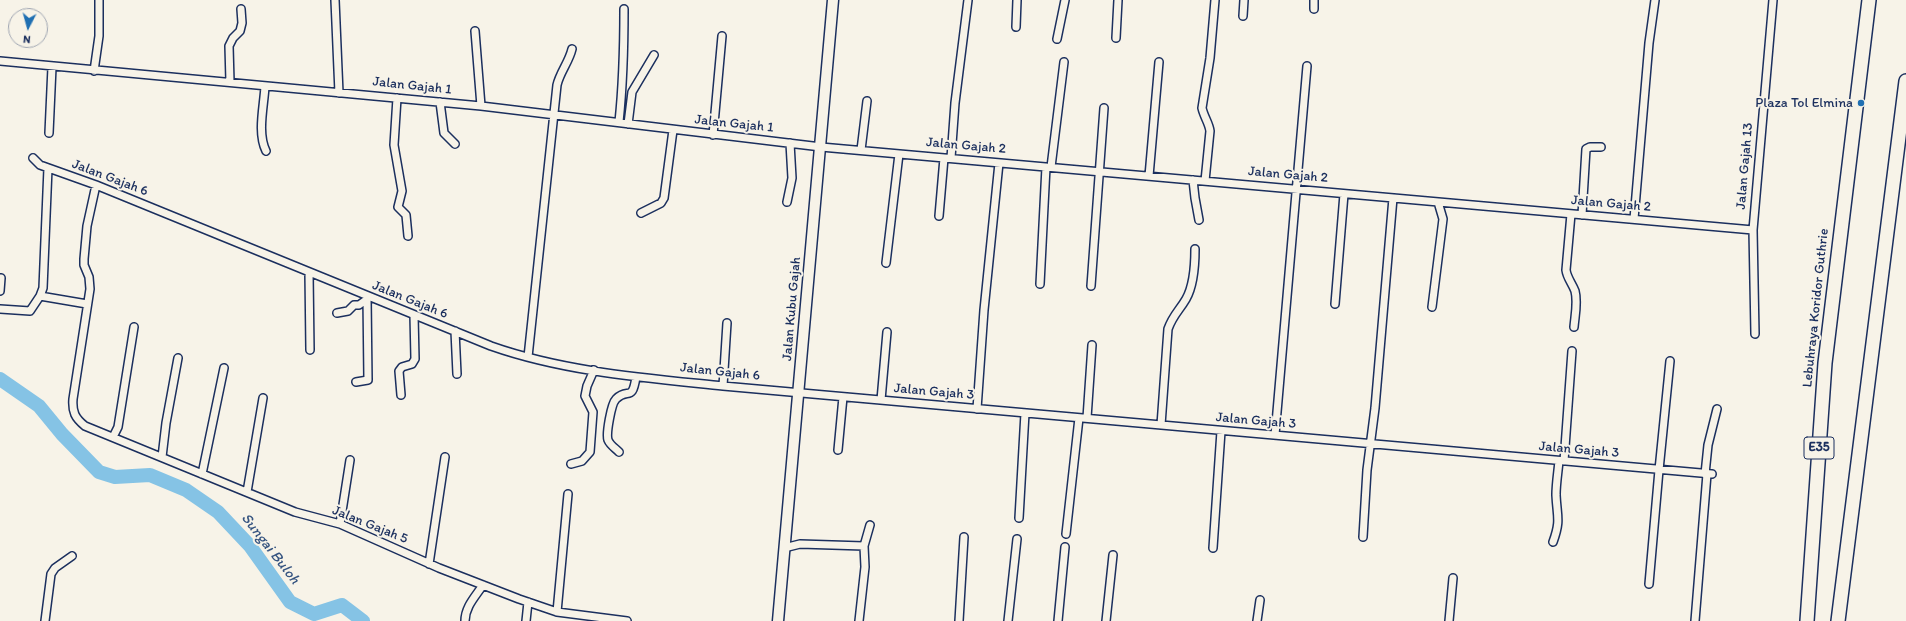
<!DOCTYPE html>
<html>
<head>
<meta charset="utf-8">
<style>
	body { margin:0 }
	#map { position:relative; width:1906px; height:621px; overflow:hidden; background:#f7f3e8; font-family:Itim,sans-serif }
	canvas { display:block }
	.north { position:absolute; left:8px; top:8px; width:40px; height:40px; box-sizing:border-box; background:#f7f3e8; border:1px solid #9fa5b1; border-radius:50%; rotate:186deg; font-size:11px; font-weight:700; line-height:16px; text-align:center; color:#1b2f5e }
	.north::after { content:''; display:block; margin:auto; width:14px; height:18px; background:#1f6fb2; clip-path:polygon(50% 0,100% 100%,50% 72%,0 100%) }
</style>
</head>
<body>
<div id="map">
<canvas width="1906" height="621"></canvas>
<div class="north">N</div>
</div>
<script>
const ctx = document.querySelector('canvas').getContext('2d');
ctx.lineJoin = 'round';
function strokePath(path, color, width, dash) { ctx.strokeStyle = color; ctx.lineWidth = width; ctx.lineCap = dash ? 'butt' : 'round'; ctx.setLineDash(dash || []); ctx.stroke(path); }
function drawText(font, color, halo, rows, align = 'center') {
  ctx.font = font + ' Itim,sans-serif'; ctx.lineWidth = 4; ctx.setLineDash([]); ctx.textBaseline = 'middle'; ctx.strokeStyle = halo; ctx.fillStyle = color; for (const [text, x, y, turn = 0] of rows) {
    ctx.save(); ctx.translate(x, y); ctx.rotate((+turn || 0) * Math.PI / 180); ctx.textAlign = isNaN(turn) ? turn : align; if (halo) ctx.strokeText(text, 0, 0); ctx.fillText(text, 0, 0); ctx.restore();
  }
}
strokePath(new Path2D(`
	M0 379 39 406 62 434 99 472 115 477 150 475 186 490 218 512 250 546 290 602 314 614 342 605 363 621`), '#85c3e5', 14);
const street = new Path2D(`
	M335 0 339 93
	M1314 9V0
	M1243 16 1244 0
	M1016 27 1017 0
	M475 31 481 106
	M1116 38 1118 0
	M1057 39 1065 0
	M0 61 481 106 821 147 1753 230
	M94 71 99 36V0
	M230 82 229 46 233 38 240 31 242 23 241 9
	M265 86C264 106 257 133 266 151
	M397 98 394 145 402 191 398 207 406 215 408 236
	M440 102 444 133 455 144
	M619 122C623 84 624 48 624 9
	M628 124 632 92 654 55
	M49 133 52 67
	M713 135 722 36
	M861 150 867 101
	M33 158 40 165 96 185 491 346C565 372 646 378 723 386L1712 474
	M951 158 955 103 968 0
	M1051 167 1064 62
	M1149 176 1159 62
	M1193 180 1195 198 1199 220
	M1205 181 1210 131C1209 123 1204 117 1202 108L1210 58 1215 0
	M96 185 87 226 84 259V265L89 277 90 289 73 399C72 412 75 418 85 426L295 512 340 524 439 568 519 599 557 612 627 621
	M787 202 792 178 790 143
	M641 213 661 203 664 198 673 130
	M1571 214 1566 270C1567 278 1572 283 1575 291 1578 302 1575 315 1574 327
	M1582 215 1586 149 1590 147H1601
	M939 216 944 158
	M1634 219 1649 43 1655 0
	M886 263 899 154
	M309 273 310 350
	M1040 284 1046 167
	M1091 286 1104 108
	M0 291 1 278
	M40 296 87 304
	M1335 304 1344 194
	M1432 307 1443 219 1438 202
	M0 309 30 311 40 296 43 288 48 168
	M337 313 348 311 354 305H359L366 300
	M455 331 457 374
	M1755 334 1753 230 1773 0
	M528 357 557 85C560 72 569 62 572 49
	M356 382 368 380 367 297
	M723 386 727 323
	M401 395 399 371 402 367 412 364 415 359 414 315
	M881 400 887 332
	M977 409 984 310 999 163
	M1087 418 1092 345
	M1161 425 1168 329C1173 315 1179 311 1186 299 1194 285 1195 264 1195 249
	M1275 435 1307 66
	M113 437 118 427 134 327
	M838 450 843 397
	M619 452C615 448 610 445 608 440 606 434 611 404 616 399 628 387 632 403 636 377
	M162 457 166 423 178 358
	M1564 461 1572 351
	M571 464 582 461 590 452 593 412 585 396 587 386 594 370
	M202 474 224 368
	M1705 474 1708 445 1717 409
	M247 492 263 398
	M1019 518 1025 413
	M340 524 350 460
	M1066 534 1079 418
	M1363 537 1367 470 1375 408 1393 198
	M1553 542C1561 520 1557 517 1556 495 1556 484 1558 472 1559 461
	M784 548 800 544 864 546
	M1213 548 1221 431
	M429 564 445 457
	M1649 584 1659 470 1670 361
	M557 612 568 494
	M45 621 51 574 55 568 72 556
	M465 621C465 607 475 597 483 585
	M526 621 528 602
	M859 621 865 567 864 546 870 525
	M959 621 964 537
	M1008 621 1017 539
	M1058 621 1065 547
	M1106 621 1113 555
	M1257 621 1260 600
	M1449 621 1453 578
	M1695 621 1707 474`);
const secondary = new Path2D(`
	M778 621 833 0`);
const highway = new Path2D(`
	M1807 621 1825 363 1869 0
	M1838 621 1906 81`);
strokePath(street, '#1b2f5e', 10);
strokePath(secondary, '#1b2f5e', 13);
strokePath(highway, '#1b2f5e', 16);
strokePath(street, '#f7f3e8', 7);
strokePath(secondary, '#f7f3e8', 10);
strokePath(highway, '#f7f3e8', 13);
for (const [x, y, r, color] of [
	[1861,103,4,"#1f6fb2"]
]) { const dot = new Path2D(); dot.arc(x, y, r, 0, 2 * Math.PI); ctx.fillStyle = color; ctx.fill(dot); strokePath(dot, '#f7f3e8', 1.5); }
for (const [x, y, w] of [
	[1819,448,30]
]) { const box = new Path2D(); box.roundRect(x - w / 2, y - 11, w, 22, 3); ctx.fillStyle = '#f7f3e8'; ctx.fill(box); strokePath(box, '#1b2f5e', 1); }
drawText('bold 13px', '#1b2f5e', null, [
	["E35",1819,448]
]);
drawText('14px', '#1b2f5e', '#f7f3e8', [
	["Jalan Gajah 1",412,86,6],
	["Jalan Gajah 1",734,124,6],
	["Jalan Gajah 2",966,146,5],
	["Jalan Gajah 13",1745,166,-85],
	["Jalan Gajah 2",1288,175,5],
	["Jalan Gajah 6",110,178,21],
	["Jalan Gajah 2",1611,204,5],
	["Jalan Gajah 6",410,300,22],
	["Lebuhraya Koridor Guthrie",1816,308,-84],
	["Jalan Kubu Gajah",792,309,-85],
	["Jalan Gajah 6",720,372,6],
	["Jalan Gajah 3",934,392,5],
	["Jalan Gajah 3",1256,421,5],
	["Jalan Gajah 3",1579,450,5],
	["Jalan Gajah 5",370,525,22]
]);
drawText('14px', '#1b2f5e', '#f7f3e8', [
	["Plaza Tol Elmina",1853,103]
], 'right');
drawText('italic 15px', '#365480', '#f7f3e8', [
	["Sungai Buloh",270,549,52]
]);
</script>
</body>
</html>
